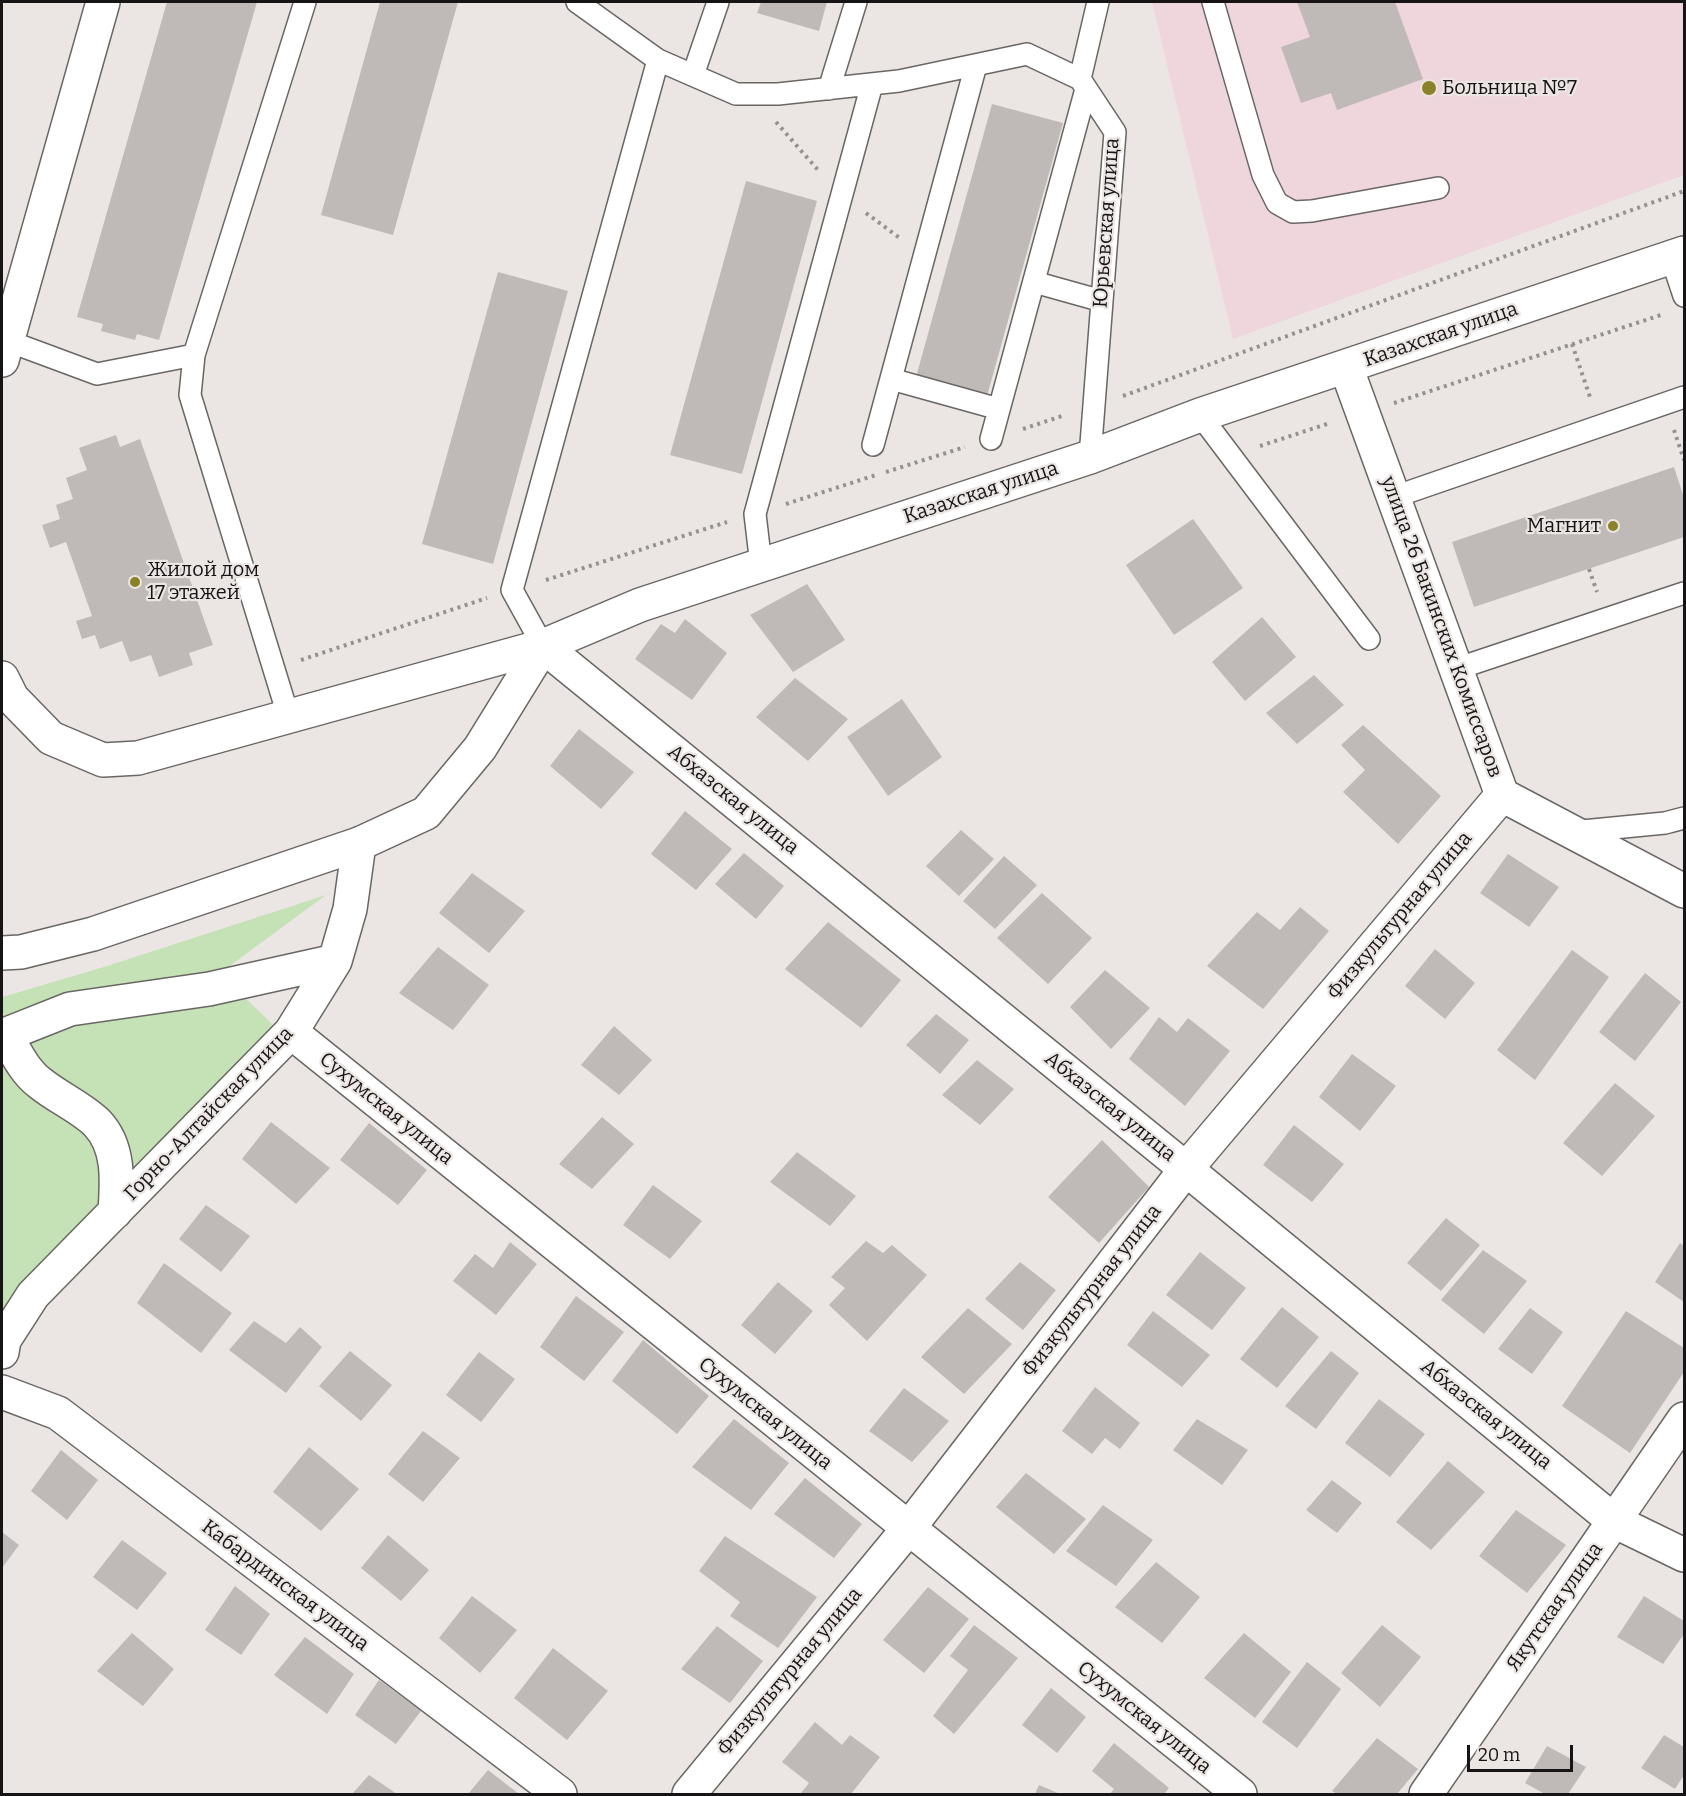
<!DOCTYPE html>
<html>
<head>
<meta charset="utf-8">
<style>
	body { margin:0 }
	#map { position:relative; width:1686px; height:1796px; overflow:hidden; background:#ebe6e3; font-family:Bitter,serif }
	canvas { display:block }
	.frame { position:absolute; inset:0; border:3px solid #161414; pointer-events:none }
	.scale { position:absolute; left:1467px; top:1745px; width:106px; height:27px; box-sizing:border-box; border:3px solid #161414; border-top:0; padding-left:8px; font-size:18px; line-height:21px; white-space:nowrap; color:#161414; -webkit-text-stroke:4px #ebe6e3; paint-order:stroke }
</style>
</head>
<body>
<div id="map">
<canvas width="1686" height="1796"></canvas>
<div class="frame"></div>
<div class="scale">20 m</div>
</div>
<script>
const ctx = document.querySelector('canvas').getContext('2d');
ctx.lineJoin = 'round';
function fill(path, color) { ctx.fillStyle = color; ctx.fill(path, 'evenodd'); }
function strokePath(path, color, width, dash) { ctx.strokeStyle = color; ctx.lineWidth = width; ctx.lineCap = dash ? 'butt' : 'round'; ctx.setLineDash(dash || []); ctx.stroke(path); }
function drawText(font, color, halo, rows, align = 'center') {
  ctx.font = font + ' Bitter,serif'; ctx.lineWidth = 4.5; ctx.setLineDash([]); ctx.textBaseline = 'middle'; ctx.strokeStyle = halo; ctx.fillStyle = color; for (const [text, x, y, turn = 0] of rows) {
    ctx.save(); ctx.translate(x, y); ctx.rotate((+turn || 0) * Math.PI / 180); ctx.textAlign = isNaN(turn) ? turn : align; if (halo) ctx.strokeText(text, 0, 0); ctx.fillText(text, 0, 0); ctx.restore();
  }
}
fill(new Path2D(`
	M1152 2H1684V175L1233 339Z`), '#efd6dc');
fill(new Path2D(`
	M326 895 220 973 275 1027 2 1315V997L104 967Z`), '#c5e2b6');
fill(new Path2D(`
	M167 2H257L159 340 137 334 135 340 101 331 103 324 77 317Z
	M380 2H458L393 235 321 215Z
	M761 2H827L819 31 757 13Z
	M1297 2H1395L1423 79 1337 110 1331 93 1301 103 1281 47 1310 37Z
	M992 104 1063 123 987 396 916 377Z
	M746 181 817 201 742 474 670 455Z
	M498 272 568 291 493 564 422 544Z
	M116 435 120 447 140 439 213 645 189 653 193 665 159 677 151 655 130 662 122 641 100 649 95 635 82 639 76 621 92 616 66 542 50 548 42 525 60 519 56 505 73 499 66 478 87 470 79 448Z
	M1674 467 1684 498V537L1474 607 1452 542Z
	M1193 519 1243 588 1174 635 1126 565Z
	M807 584 845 640 793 672 750 615Z
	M1262 617 1296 657 1245 701 1212 662Z
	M685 619 727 653 692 700 635 659 661 624 675 633Z
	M1314 675 1344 705 1297 744 1266 713Z
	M795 678 848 719 808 761 756 717Z
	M902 699 942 757 888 796 847 737Z
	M1363 725 1441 796 1398 844 1343 792 1365 770 1341 745Z
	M579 729 634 772 601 809 550 766Z
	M685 811 732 849 696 890 651 854Z
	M961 830 994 859 959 896 926 866Z
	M744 853 784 886 756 919 715 884Z
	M1508 854 1559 887 1529 927 1480 893Z
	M1004 856 1037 885 995 929 963 901Z
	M472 873 525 911 489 953 439 913Z
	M1042 893 1092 938 1048 984 997 938Z
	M1300 907 1329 931 1263 1009 1207 966 1257 912 1280 930Z
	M828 922 901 980 861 1028 785 969Z
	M438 947 489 985 453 1030 399 993Z
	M1435 949 1475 983 1445 1019 1405 986Z
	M1572 950 1609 977 1535 1080 1497 1050Z
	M1105 970 1150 1008 1111 1049 1070 1007Z
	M1645 973 1681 1002 1635 1061 1599 1032Z
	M936 1014 969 1040 940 1074 906 1045Z
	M1159 1017 1177 1032 1188 1018 1230 1051 1185 1106 1129 1059Z
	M614 1026 652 1060 619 1095 581 1065Z
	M1352 1054 1396 1086 1360 1131 1319 1097Z
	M977 1060 1014 1089 980 1125 942 1095Z
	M1615 1083 1655 1116 1602 1176 1563 1143Z
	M602 1117 634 1144 592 1189 559 1164Z
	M271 1122 330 1168 296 1204 242 1159Z
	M369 1123 427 1170 398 1205 340 1160Z
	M1294 1125 1344 1164 1312 1202 1263 1165Z
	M1102 1140 1149 1187 1099 1243 1048 1197Z
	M797 1152 856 1196 830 1226 770 1182Z
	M653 1185 702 1221 670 1259 623 1225Z
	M206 1205 250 1236 221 1272 179 1239Z
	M1446 1218 1480 1245 1441 1291 1407 1263Z
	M866 1241 883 1253 892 1245 927 1275 867 1341 829 1305 845 1288 831 1277Z
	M510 1242 537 1264 496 1315 453 1281 475 1254 493 1268Z
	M1680 1243 1684 1246V1302L1655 1282Z
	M1483 1250 1527 1281 1484 1334 1441 1300Z
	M1200 1252 1246 1288 1212 1330 1166 1295Z
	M1020 1262 1056 1290 1023 1330 985 1299Z
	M164 1263 232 1313 201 1353 137 1303Z
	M778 1282 813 1311 775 1354 741 1325Z
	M576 1296 624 1332 584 1381 540 1347Z
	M1282 1307 1319 1337 1277 1388 1240 1359Z
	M968 1308 1012 1344 964 1394 921 1357Z
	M1530 1308 1563 1332 1532 1374 1498 1349Z
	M1153 1311 1210 1355 1182 1387 1127 1345Z
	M1626 1311 1684 1348V1372L1630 1453 1562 1406Z
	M254 1321 286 1343 300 1327 322 1347 286 1393 229 1350Z
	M643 1340 709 1396 677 1434 612 1381Z
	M350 1351 392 1385 361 1421 319 1386Z
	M1331 1351 1359 1373 1316 1429 1285 1406Z
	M479 1352 515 1379 481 1422 446 1395Z
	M1095 1387 1140 1423 1120 1449 1105 1438 1092 1454 1062 1431Z
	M904 1388 949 1421 912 1462 869 1431Z
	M1379 1399 1425 1434 1390 1477 1345 1443Z
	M734 1419 789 1463 751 1510 692 1467Z
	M1197 1419 1248 1450 1222 1485 1173 1450Z
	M423 1431 460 1458 423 1502 388 1474Z
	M309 1447 359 1489 321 1531 273 1492Z
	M61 1450 98 1480 67 1520 31 1491Z
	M1448 1461 1485 1492 1431 1550 1396 1522Z
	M1026 1473 1086 1519 1054 1554 996 1507Z
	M805 1478 862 1524 834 1558 774 1514Z
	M1332 1480 1362 1503 1337 1533 1306 1510Z
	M1103 1505 1153 1540 1116 1586 1066 1551Z
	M1516 1510 1566 1545 1527 1593 1479 1556Z
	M2 1532 19 1545 2 1568Z
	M388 1535 429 1570 401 1601 361 1568Z
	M725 1536 817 1597 778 1648 730 1616 740 1602 699 1571Z
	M122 1540 167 1573 137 1610 93 1577Z
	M1156 1562 1200 1597 1162 1643 1115 1607Z
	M235 1586 270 1614 241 1655 205 1630Z
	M928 1587 969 1619 924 1673 883 1640Z
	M472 1596 517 1630 480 1673 439 1638Z
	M1644 1596 1684 1621V1634L1663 1664 1617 1637Z
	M974 1625 1018 1658 954 1734 933 1716 968 1670 950 1656Z
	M1382 1625 1421 1657 1380 1707 1341 1673Z
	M717 1626 763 1661 730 1703 681 1669Z
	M132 1633 174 1669 143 1706 97 1671Z
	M1244 1633 1291 1672 1255 1718 1204 1678Z
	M305 1637 354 1674 327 1714 274 1675Z
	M553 1648 608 1691 567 1740 514 1698Z
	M1307 1662 1341 1689 1297 1748 1262 1722Z
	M379 1680 421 1711 396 1744 355 1715Z
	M1051 1688 1086 1717 1057 1753 1022 1725Z
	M815 1722 842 1745 850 1735 880 1757 851 1794H800L809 1783 782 1762Z
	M1664 1735 1684 1747V1775L1675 1789 1641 1768Z
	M1377 1738 1418 1769 1397 1794H1337L1332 1791Z
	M1114 1743 1169 1788 1164 1794H1110L1114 1789 1092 1771Z
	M1547 1746 1586 1767 1568 1794H1545L1525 1783Z
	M488 1770 519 1794H468Z
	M369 1775 397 1794H352Z
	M1039 1785 1060 1794H1035Z`), '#bfbab7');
const lane = new Path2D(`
	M577 2 658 60
	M1213 2 1263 175 1277 203 1293 212 1312 211 1438 188
	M693 75 718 2
	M829 89 856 2
	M1671 257 1684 296
	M1034 282 1102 301
	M8 341 97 374 194 355 305 2
	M194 355 190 395 288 715
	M891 379 999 409
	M1200 415 1369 639
	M991 439 1086 89
	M873 445 976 65
	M1090 457 1115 132 1080 79 1098 2
	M1394 497 1684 397
	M761 565 755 514 872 84
	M543 646 512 590 658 60 736 94H778L899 81 1027 54 1080 79
	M1456 669 1684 593
	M1572 832 1665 823 1684 818`);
const street = new Path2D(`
	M2 360 103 2
	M1346 367 1502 795 1684 891
	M2 678 12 698 51 738 103 760 138 758 543 646 1186 1169 1614 1521 1684 1555
	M291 1032 1240 1794
	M5 1034C15 1051 24 1071 40 1083 57 1097 82 1108 97 1123 120 1147 117 1181 115 1212
	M2 1036 70 1009 209 989 335 961
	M2 1352 4 1340 33 1295 291 1032 335 961 350 909 359 844
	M2 1392 58 1413 560 1794
	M689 1794 908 1529 1186 1169 1502 795
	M1426 1794 1684 1419`);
const secondary = new Path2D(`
	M2 953 21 952 93 934 359 844 426 813 480 748 543 646 640 605 1090 457 1200 415 1684 253`);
strokePath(lane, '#6a6664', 24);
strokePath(street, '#6a6664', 36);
strokePath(secondary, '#6a6664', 36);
strokePath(new Path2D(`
	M776 122 818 170
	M866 213 901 239
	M1572 344 1591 400
	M1123 396 1684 191
	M1394 403 1664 314
	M1023 429 1065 415
	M1674 430 1684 460
	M1260 446 1330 423
	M886 472 965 447
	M786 504 876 475
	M1589 569 1597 592
	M546 580 727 522
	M301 660 487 598`), '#95918f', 4, [3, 4.5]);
strokePath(lane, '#fff', 21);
strokePath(street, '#fff', 33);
strokePath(secondary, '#fff', 33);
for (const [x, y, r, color] of [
	[1429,88,8,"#8b8128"],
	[1613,526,6,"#8b8128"],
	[135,582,6,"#8b8128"]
]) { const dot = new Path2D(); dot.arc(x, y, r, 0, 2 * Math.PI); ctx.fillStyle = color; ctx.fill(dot); strokePath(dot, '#ebe6e3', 2); }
drawText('20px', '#161414', '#ebe6e3', [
	["Больница №7",1442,88],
	["Магнит",1601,526,"right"],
	["Жилой дом",147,570],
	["17 этажей",147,593]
], 'left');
drawText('20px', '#161414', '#ebe6e3', [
	["Юрьевская улица",1107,223,-86],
	["Казахская улица",1441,335,-19],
	["Казахская улица",981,493,-18],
	["улица 26 Бакинских Комиссаров",1441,627,70],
	["Абхазская улица",733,800,39],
	["Физкультурная улица",1400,916,-50],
	["Абхазская улица",1110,1107,39],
	["Сухумская улица",386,1109,39],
	["Горно-Алтайская улица",209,1114,-46],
	["Физкультурная улица",1092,1291,-52],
	["Сухумская улица",765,1414,39],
	["Абхазская улица",1486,1415,39],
	["Кабардинская улица",285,1586,37],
	["Якутская улица",1555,1607,-55],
	["Физкультурная улица",790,1672,-50],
	["Сухумская улица",1144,1718,39]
]);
</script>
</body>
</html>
